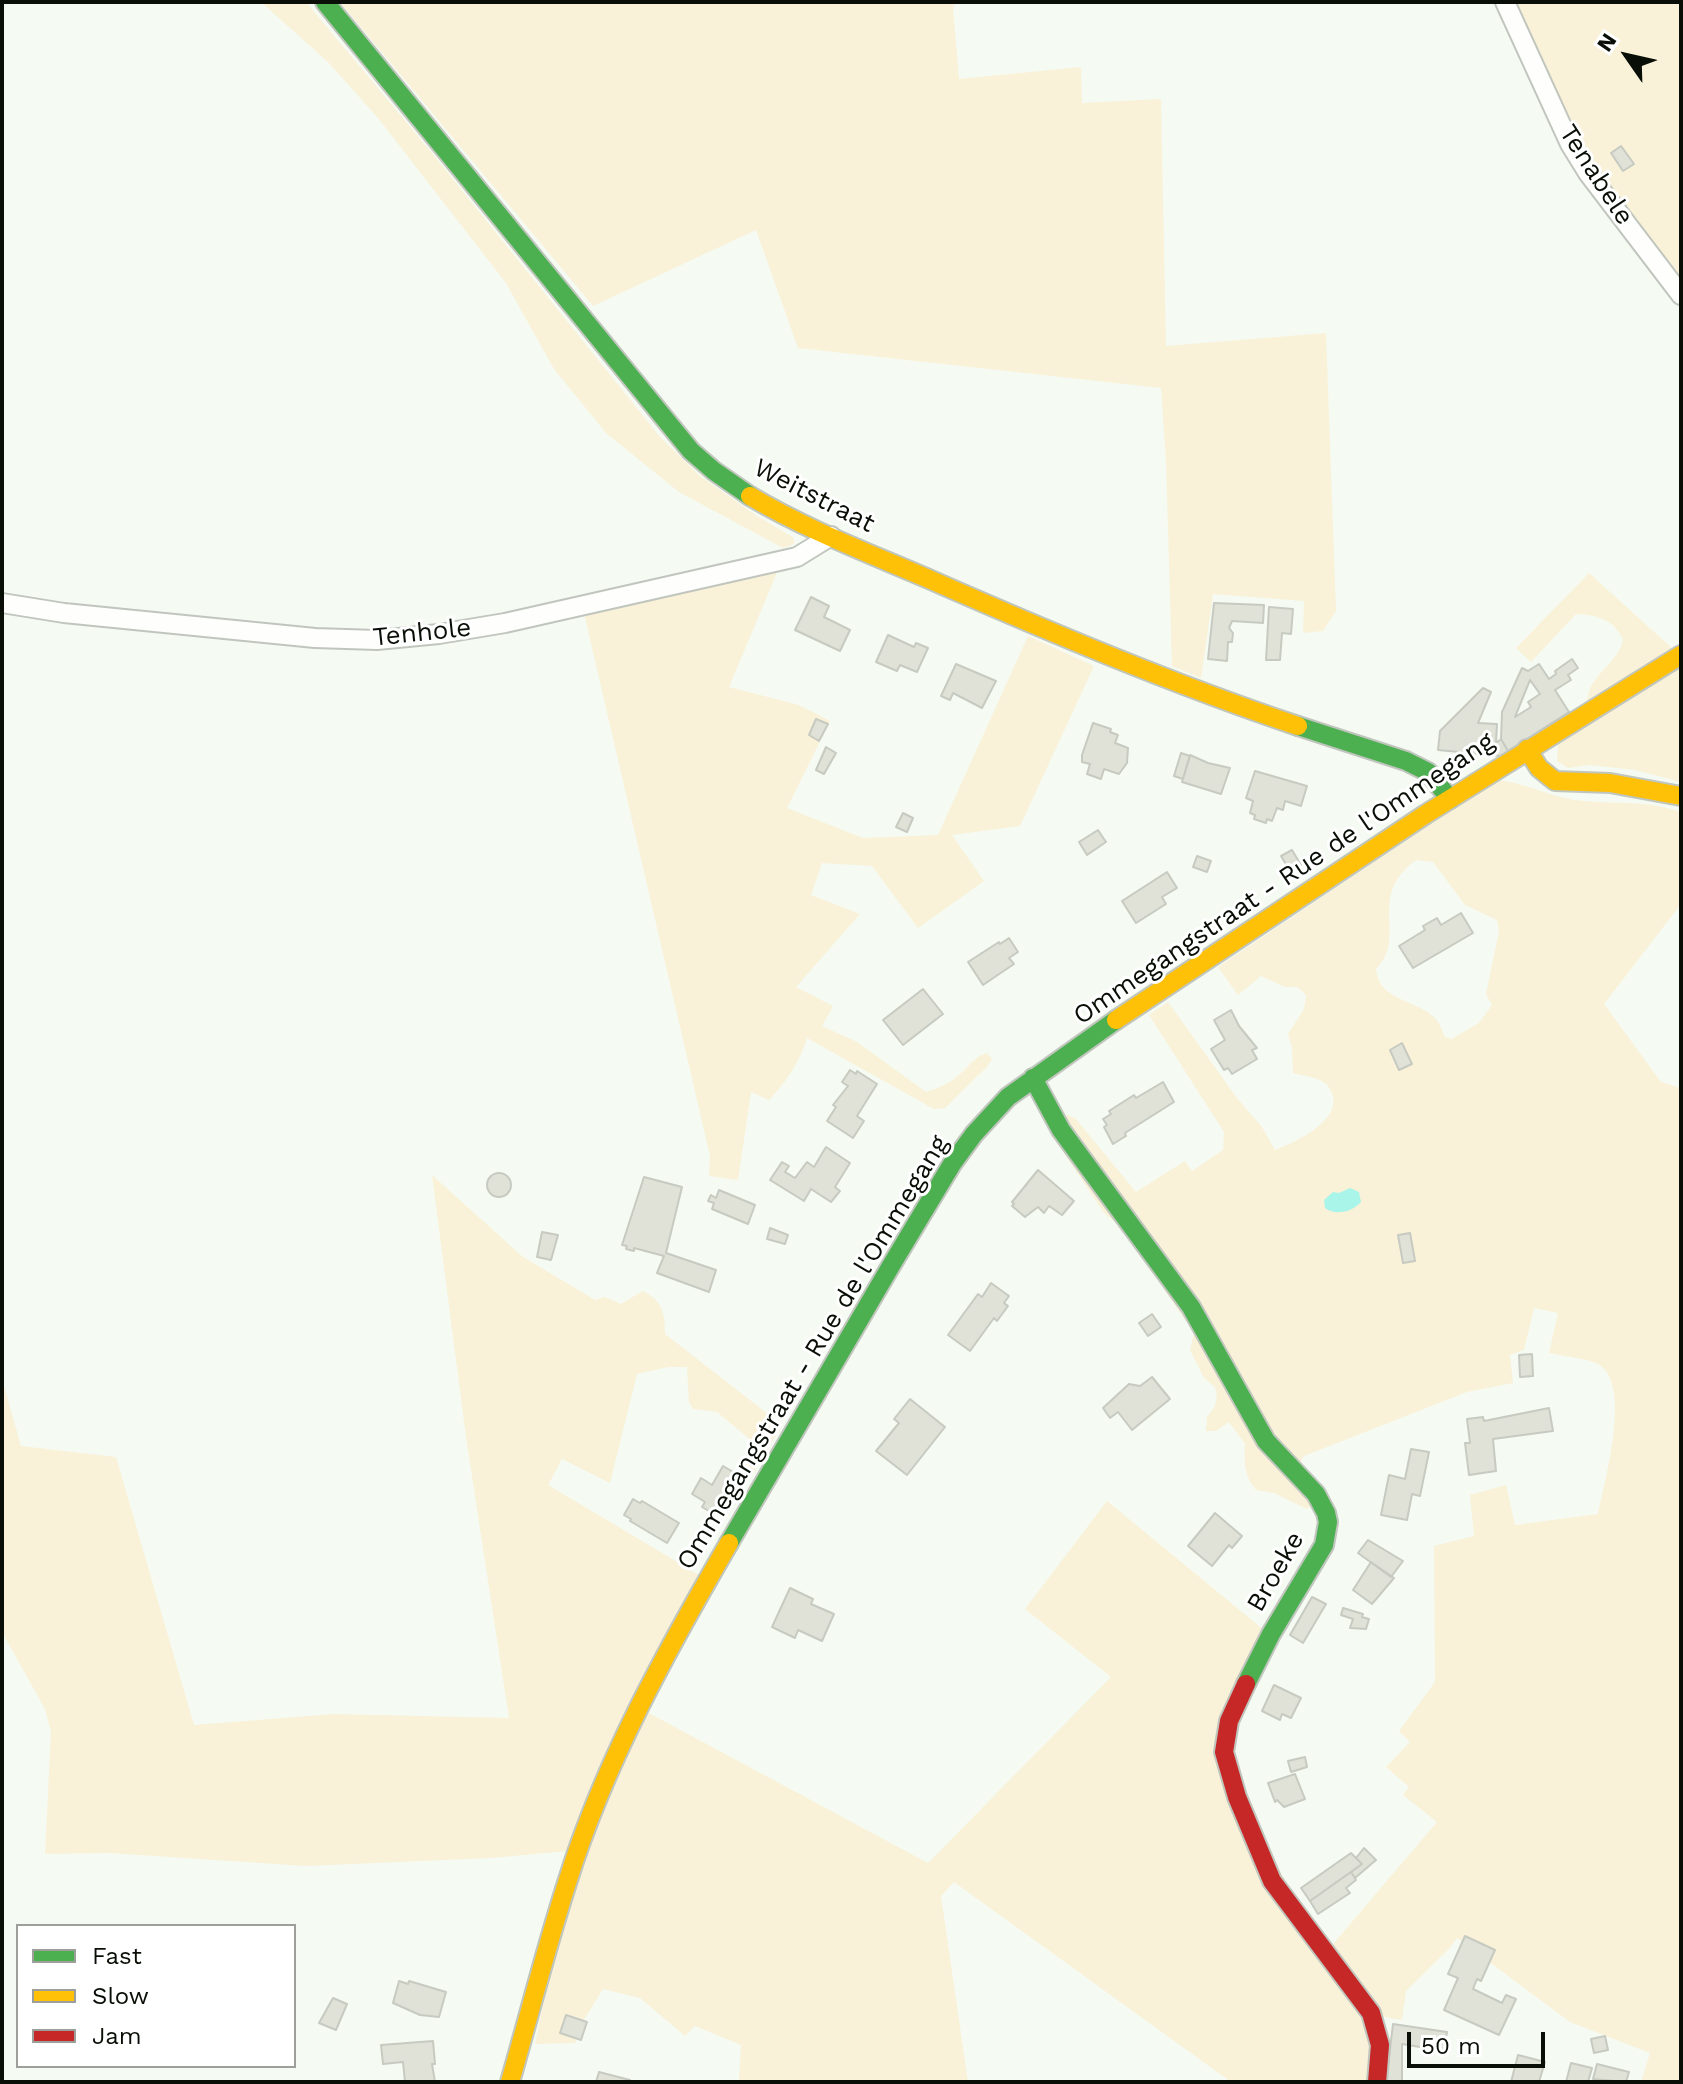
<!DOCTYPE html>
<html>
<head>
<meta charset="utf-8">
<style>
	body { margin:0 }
	#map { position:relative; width:1683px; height:2084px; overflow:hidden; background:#f5fbf2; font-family:"Work Sans",sans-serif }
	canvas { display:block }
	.frame { position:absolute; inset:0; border:4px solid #090f06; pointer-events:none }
	.legend { position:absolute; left:16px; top:1924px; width:280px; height:144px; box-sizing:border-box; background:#fff; border:2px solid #9d9f9b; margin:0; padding:10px 14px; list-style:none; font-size:24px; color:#090f06 }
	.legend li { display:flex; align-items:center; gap:16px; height:40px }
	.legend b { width:40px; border:2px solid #9d9f9b }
	.north { position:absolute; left:1587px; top:16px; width:80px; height:80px; -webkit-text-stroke:6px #fff; paint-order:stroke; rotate:304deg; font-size:22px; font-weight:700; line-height:32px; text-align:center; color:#090f06 }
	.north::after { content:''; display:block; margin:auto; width:28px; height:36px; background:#090f06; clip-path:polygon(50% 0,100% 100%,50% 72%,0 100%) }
	.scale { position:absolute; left:1407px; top:2032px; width:138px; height:36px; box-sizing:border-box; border:4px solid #090f06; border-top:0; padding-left:10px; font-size:24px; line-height:28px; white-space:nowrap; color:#090f06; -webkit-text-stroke:6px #fff; paint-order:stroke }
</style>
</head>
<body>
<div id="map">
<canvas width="1683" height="2084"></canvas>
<div class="frame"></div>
<ul class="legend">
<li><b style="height:10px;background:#4caf50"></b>Fast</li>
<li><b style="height:10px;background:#ffc107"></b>Slow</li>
<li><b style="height:10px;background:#c62828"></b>Jam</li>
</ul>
<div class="north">N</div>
<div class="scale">50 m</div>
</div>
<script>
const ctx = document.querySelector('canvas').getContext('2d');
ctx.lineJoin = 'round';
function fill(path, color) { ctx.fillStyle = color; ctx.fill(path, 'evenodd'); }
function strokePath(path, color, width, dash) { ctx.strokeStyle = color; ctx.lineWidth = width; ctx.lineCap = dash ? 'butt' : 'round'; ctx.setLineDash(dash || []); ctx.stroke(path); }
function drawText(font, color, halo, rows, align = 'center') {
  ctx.font = font + ' "Work Sans",sans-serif'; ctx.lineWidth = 6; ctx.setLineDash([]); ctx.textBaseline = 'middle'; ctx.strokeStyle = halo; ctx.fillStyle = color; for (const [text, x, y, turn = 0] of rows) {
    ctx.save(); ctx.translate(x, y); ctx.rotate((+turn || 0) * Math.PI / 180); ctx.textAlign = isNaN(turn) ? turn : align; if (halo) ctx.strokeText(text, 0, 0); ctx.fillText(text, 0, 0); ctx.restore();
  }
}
fill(new Path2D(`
	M261 2H306L432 153 660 437 700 476 757 516 794 538V544L783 548 679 492 606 433 554 369 506 283 378 118 328 62Z
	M340 2H956L953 8 959 79 1081 67 1082 103 1161 99 1166 346 1326 333 1336 611 1323 631 1303 633 1304 601 1213 594 1201 678 1172 666 1166 461 1161 388 798 348 756 230 593 306Z
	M1510 2H1681V286L1616 200 1572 134Z
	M778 570 729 687 799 705 830 721 787 808 863 838 938 835 1028 636 1094 666 1020 826 952 835 984 881 918 928 872 866 822 863 811 895 860 914 796 987 833 1006 822 1026 857 1042 926 1092C939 1088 951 1083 961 1073 971 1064 974 1057 987 1053L992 1059 987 1067 945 1108 934 1109 807 1038C799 1063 787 1081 769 1100L751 1092 738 1180 709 1176 710 1156 583 609Z
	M1589 573 1673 649 1587 703C1588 674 1617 666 1623 640 1614 619 1597 615 1576 614L1531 662 1516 648Z
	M1681 664V782L1635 770 1590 765 1568 768 1557 761 1558 744Z
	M1496 780C1524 782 1548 796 1575 800 1614 805 1641 799 1681 812V904L1604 1004 1661 1082 1681 1088V2082H1641L1650 2053 1570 2022 1457 1938 1449 1949 1406 1991 1402 2020 1379 2016 1328 1950 1437 1822 1403 1795 1409 1787 1386 1767 1410 1742 1399 1731 1435 1682 1434 1546 1474 1536 1470 1495 1506 1485 1515 1525 1598 1514C1604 1483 1633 1384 1598 1364 1587 1358 1561 1356 1549 1353L1558 1313 1534 1308 1524 1350 1510 1355 1513 1383 1467 1392 1304 1456 1293 1474 1316 1501 1307 1509 1274 1493 1256 1490C1244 1476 1244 1462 1245 1444L1229 1422 1216 1431H1206L1207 1417 1215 1406 1217 1395 1215 1387 1204 1378 1190 1350 1194 1333 1122 1228 1104 1213 1054 1138 1067 1115 1075 1118 1136 1192 1185 1161 1192 1171 1223 1150 1224 1132 1149 1015 1168 1002 1237 1098 1262 1127 1275 1150C1296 1142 1351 1117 1328 1086 1321 1077 1303 1076 1293 1073L1292 1048 1288 1034 1304 1009 1306 995 1297 987H1285L1261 976 1238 995 1218 967ZM1416 860 1433 862 1465 905 1497 920 1499 931 1486 994 1492 1005 1479 1023 1452 1039 1445 1037C1443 1032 1440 1024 1437 1020 1418 999 1379 1002 1376 969 1409 936 1365 897 1416 860Z
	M432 1175 523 1257 595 1300 605 1297 621 1304 643 1291C663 1301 665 1314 665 1334L782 1425 752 1476 738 1469 752 1441 717 1412 693 1409 689 1402 687 1367H668L637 1374 610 1483 562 1459 548 1485 699 1575 568 1851 491 1858 306 1866 109 1853 45 1854 51 1732 45 1709 2 1632V1379L21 1446 116 1457 194 1725 334 1714 509 1718 466 1437Z
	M1107 1501 1265 1631 1218 1759 1371 2036 1372 2082H1231L954 1882 941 1896 968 2082H739L741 2045 695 2026 685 2036 640 1998 603 1989 583 2021 575 2043 535 2044 564 1902 645 1711 928 1863 1111 1677 1025 1609Z`), '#f9f1d8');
fill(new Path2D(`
	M1350 1188 1359 1192 1361 1202C1352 1212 1336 1216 1325 1208L1324 1200 1333 1192 1339 1193Z`), '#a9f5e9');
const building = new Path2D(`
	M1621 146 1634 164 1623 171 1611 153Z
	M811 597 829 606 824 617 850 630 840 651 795 630Z
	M1214 603 1264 605 1263 623 1232 621 1229 628 1233 633 1232 642H1228L1227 661 1208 659Z
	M1269 607 1293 609 1291 634 1282 633 1280 660H1266Z
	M888 635 914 647 916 643 928 648 917 672 900 665 897 671 876 662Z
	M1572 659 1578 668 1568 675 1571 680 1555 690 1569 712 1508 751 1501 739 1502 712 1522 668 1528 671 1539 664 1549 679 1556 674 1555 671ZM1530 680 1540 694 1528 702 1531 707 1515 717Z
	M956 664 996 681 982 708 953 693 950 700 941 696Z
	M1483 688 1491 692 1478 723 1497 724 1496 743 1501 739 1508 751 1501 756 1438 750 1440 731Z
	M816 719 828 724 819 741 809 735Z
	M1093 723 1111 729 1110 732 1118 735 1115 743 1128 748 1127 763 1119 774 1104 769 1101 779 1087 774 1090 764 1082 762V755Z
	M826 747 836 753 824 774 816 770Z
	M1181 753 1190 756 1183 779 1174 776Z
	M1190 755 1208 763 1230 768 1221 794 1182 782Z
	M1255 771 1307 786 1301 806 1285 801 1283 810 1277 808 1272 821 1267 819 1266 823 1254 819 1255 815 1250 813 1253 801 1246 798Z
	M903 813 913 818 907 832 896 827Z
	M1098 830 1106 842 1087 855 1079 842Z
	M1292 850 1301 865 1290 871 1281 856Z
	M1197 856 1211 861 1207 872 1193 867Z
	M1167 872 1177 888 1162 897 1166 904 1136 923 1122 901Z
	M1461 913 1473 933 1413 968 1399 946 1425 930 1423 926 1437 918 1441 925Z
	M1009 938 1018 952 1009 958 1014 964 983 985 968 962 999 942 1000 944Z
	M923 989 943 1014 903 1045 883 1020Z
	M1231 1010 1239 1026 1257 1048 1252 1050 1257 1059 1232 1074 1228 1068 1224 1070 1211 1049 1225 1040 1214 1020Z
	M1402 1043 1412 1064 1399 1070 1390 1050Z
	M850 1070 856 1074 857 1071 877 1084 857 1116 864 1121 853 1138 827 1121 836 1107 833 1105 848 1086 842 1082Z
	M1163 1082 1174 1102 1125 1133 1126 1136 1113 1144 1104 1127 1107 1125 1103 1119 1111 1114 1109 1111 1134 1095 1136 1098Z
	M826 1147 850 1163 835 1187 840 1191 831 1202 811 1189 804 1201 770 1180 782 1162 789 1166 785 1172 795 1178 807 1162 814 1167Z
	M1038 1170 1074 1201 1062 1215 1049 1206 1044 1213 1038 1207 1025 1217 1012 1206 1014 1204 1012 1202Z
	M487 1185a12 12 0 1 1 24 0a12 12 0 1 1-24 0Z
	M644 1177 682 1187 666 1253 716 1270 709 1292 657 1273 664 1256 634 1248V1251L626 1249 627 1246 622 1245Z
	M719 1190 755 1205 748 1224 712 1209 714 1203 708 1201 711 1195 716 1198Z
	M770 1228 788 1235 785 1244 767 1239Z
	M542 1232 558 1235 551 1260 537 1257Z
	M1410 1233 1415 1261 1403 1263 1398 1235Z
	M991 1283 1009 1296 1004 1303 1008 1306 997 1321 994 1318 970 1351 948 1335 978 1294 982 1297Z
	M1152 1314 1161 1327 1148 1336 1139 1323Z
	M1532 1354 1533 1376 1520 1377 1519 1355Z
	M1152 1377 1170 1399 1132 1430 1118 1412 1110 1418 1103 1408 1129 1384 1140 1386Z
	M910 1399 945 1427 907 1475 876 1451 899 1423 894 1419Z
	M1549 1408 1553 1431 1493 1439 1496 1471 1469 1475 1465 1443H1470L1467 1419 1483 1417 1484 1421Z
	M1411 1449 1429 1452 1420 1496 1412 1494 1407 1520 1381 1515 1389 1475 1405 1479Z
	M723 1466 740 1476 725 1501 728 1503 723 1510 717 1508 714 1514 702 1507 705 1502 692 1494 701 1478 712 1485Z
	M633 1499 640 1503 642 1501 679 1523 667 1543 630 1521 631 1519 624 1515Z
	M1215 1513 1242 1536 1232 1548 1229 1545 1212 1566 1188 1546Z
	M1368 1540 1403 1561 1391 1577 1358 1553Z
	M1371 1562 1394 1578 1372 1604 1353 1590Z
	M790 1588 813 1599 811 1604 834 1614 822 1641 798 1630 795 1638 772 1627Z
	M1312 1597 1326 1604 1303 1643 1290 1635Z
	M1343 1608 1363 1614 1362 1617 1369 1619 1366 1629 1350 1628 1353 1619 1341 1615Z
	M1274 1685 1301 1698 1291 1718 1282 1714 1280 1720 1262 1711Z
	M1305 1757 1307 1767 1291 1772 1288 1761Z
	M1295 1774 1305 1799 1284 1807 1277 1800 1275 1802 1268 1783Z
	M1364 1848 1376 1860 1355 1878 1351 1872 1362 1864 1356 1858Z
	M1351 1853 1362 1864 1310 1901 1301 1888Z
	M1351 1872 1356 1880 1346 1888 1350 1893 1318 1914 1310 1901Z
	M1465 1936 1495 1950 1481 1981 1477 1979 1473 1989 1502 2003 1506 1995 1516 1999 1499 2035 1444 2010 1458 1978 1448 1974Z
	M399 1981 408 1984 409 1981 446 1992 439 2017 420 2015 393 2003Z
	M333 1998 347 2004 336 2030 319 2023Z
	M566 2015 587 2022 581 2040 560 2033Z
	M1393 2024 1447 2032 1444 2051 1402 2044V2082H1386Z
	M1605 2036 1608 2050 1594 2053 1591 2039Z
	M433 2041 435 2064H432L435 2082H405L403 2062 383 2064 381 2045Z
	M1518 2055 1545 2062 1539 2082H1511Z
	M1571 2063 1592 2068 1588 2082H1566Z
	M1597 2064 1629 2072 1626 2082 1593 2079Z
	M599 2072 630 2080 629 2082H596Z`);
fill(building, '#e0e2d8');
strokePath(building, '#c7cac0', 2);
const street = new Path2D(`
	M1505 2 1570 144 1588 173 1681 295
	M2 603 64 613 315 638 377 640 439 634 505 623 797 557 831 536`);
const fast = new Path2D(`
	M325 2 691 451 714 471 750 496
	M1298 726 1406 761 1428 772 1450 799
	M1033 1078 1061 1130 1191 1307 1266 1441 1316 1494 1326 1513 1328 1522 1324 1545 1271 1634 1246 1684
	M729 1543 892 1264 952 1164 974 1134 1008 1097 1116 1020`);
const slow = new Path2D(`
	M750 496C807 530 871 554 931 580 1052 633 1173 684 1298 726
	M1527 749 1539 768 1555 781 1610 783 1681 796
	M1116 1020 1426 814 1681 655
	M510 2082C529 2016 546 1948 567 1883 604 1763 667 1650 729 1543`);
const jam = new Path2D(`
	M1246 1684 1229 1721 1224 1752 1237 1797 1272 1881 1371 2013 1380 2045 1377 2082`);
strokePath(street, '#c0c6bd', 22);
strokePath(fast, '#c0c6bd', 22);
strokePath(slow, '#c0c6bd', 22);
strokePath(jam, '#c0c6bd', 22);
strokePath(street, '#fefefd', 18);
strokePath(fast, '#4caf50', 18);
strokePath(slow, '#ffc107', 18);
strokePath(jam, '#c62828', 18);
drawText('26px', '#090f06', '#fff', [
	["Tenabele",1596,175,57],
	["Weitstraat",814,496,27],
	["Tenhole",422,633,-6],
	["Ommegangstraat - Rue de l'Ommegang",1284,879,-34],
	["Ommegangstraat - Rue de l'Ommegang",813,1353,-59],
	["Broeke",1276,1572,-60]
]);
</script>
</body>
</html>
